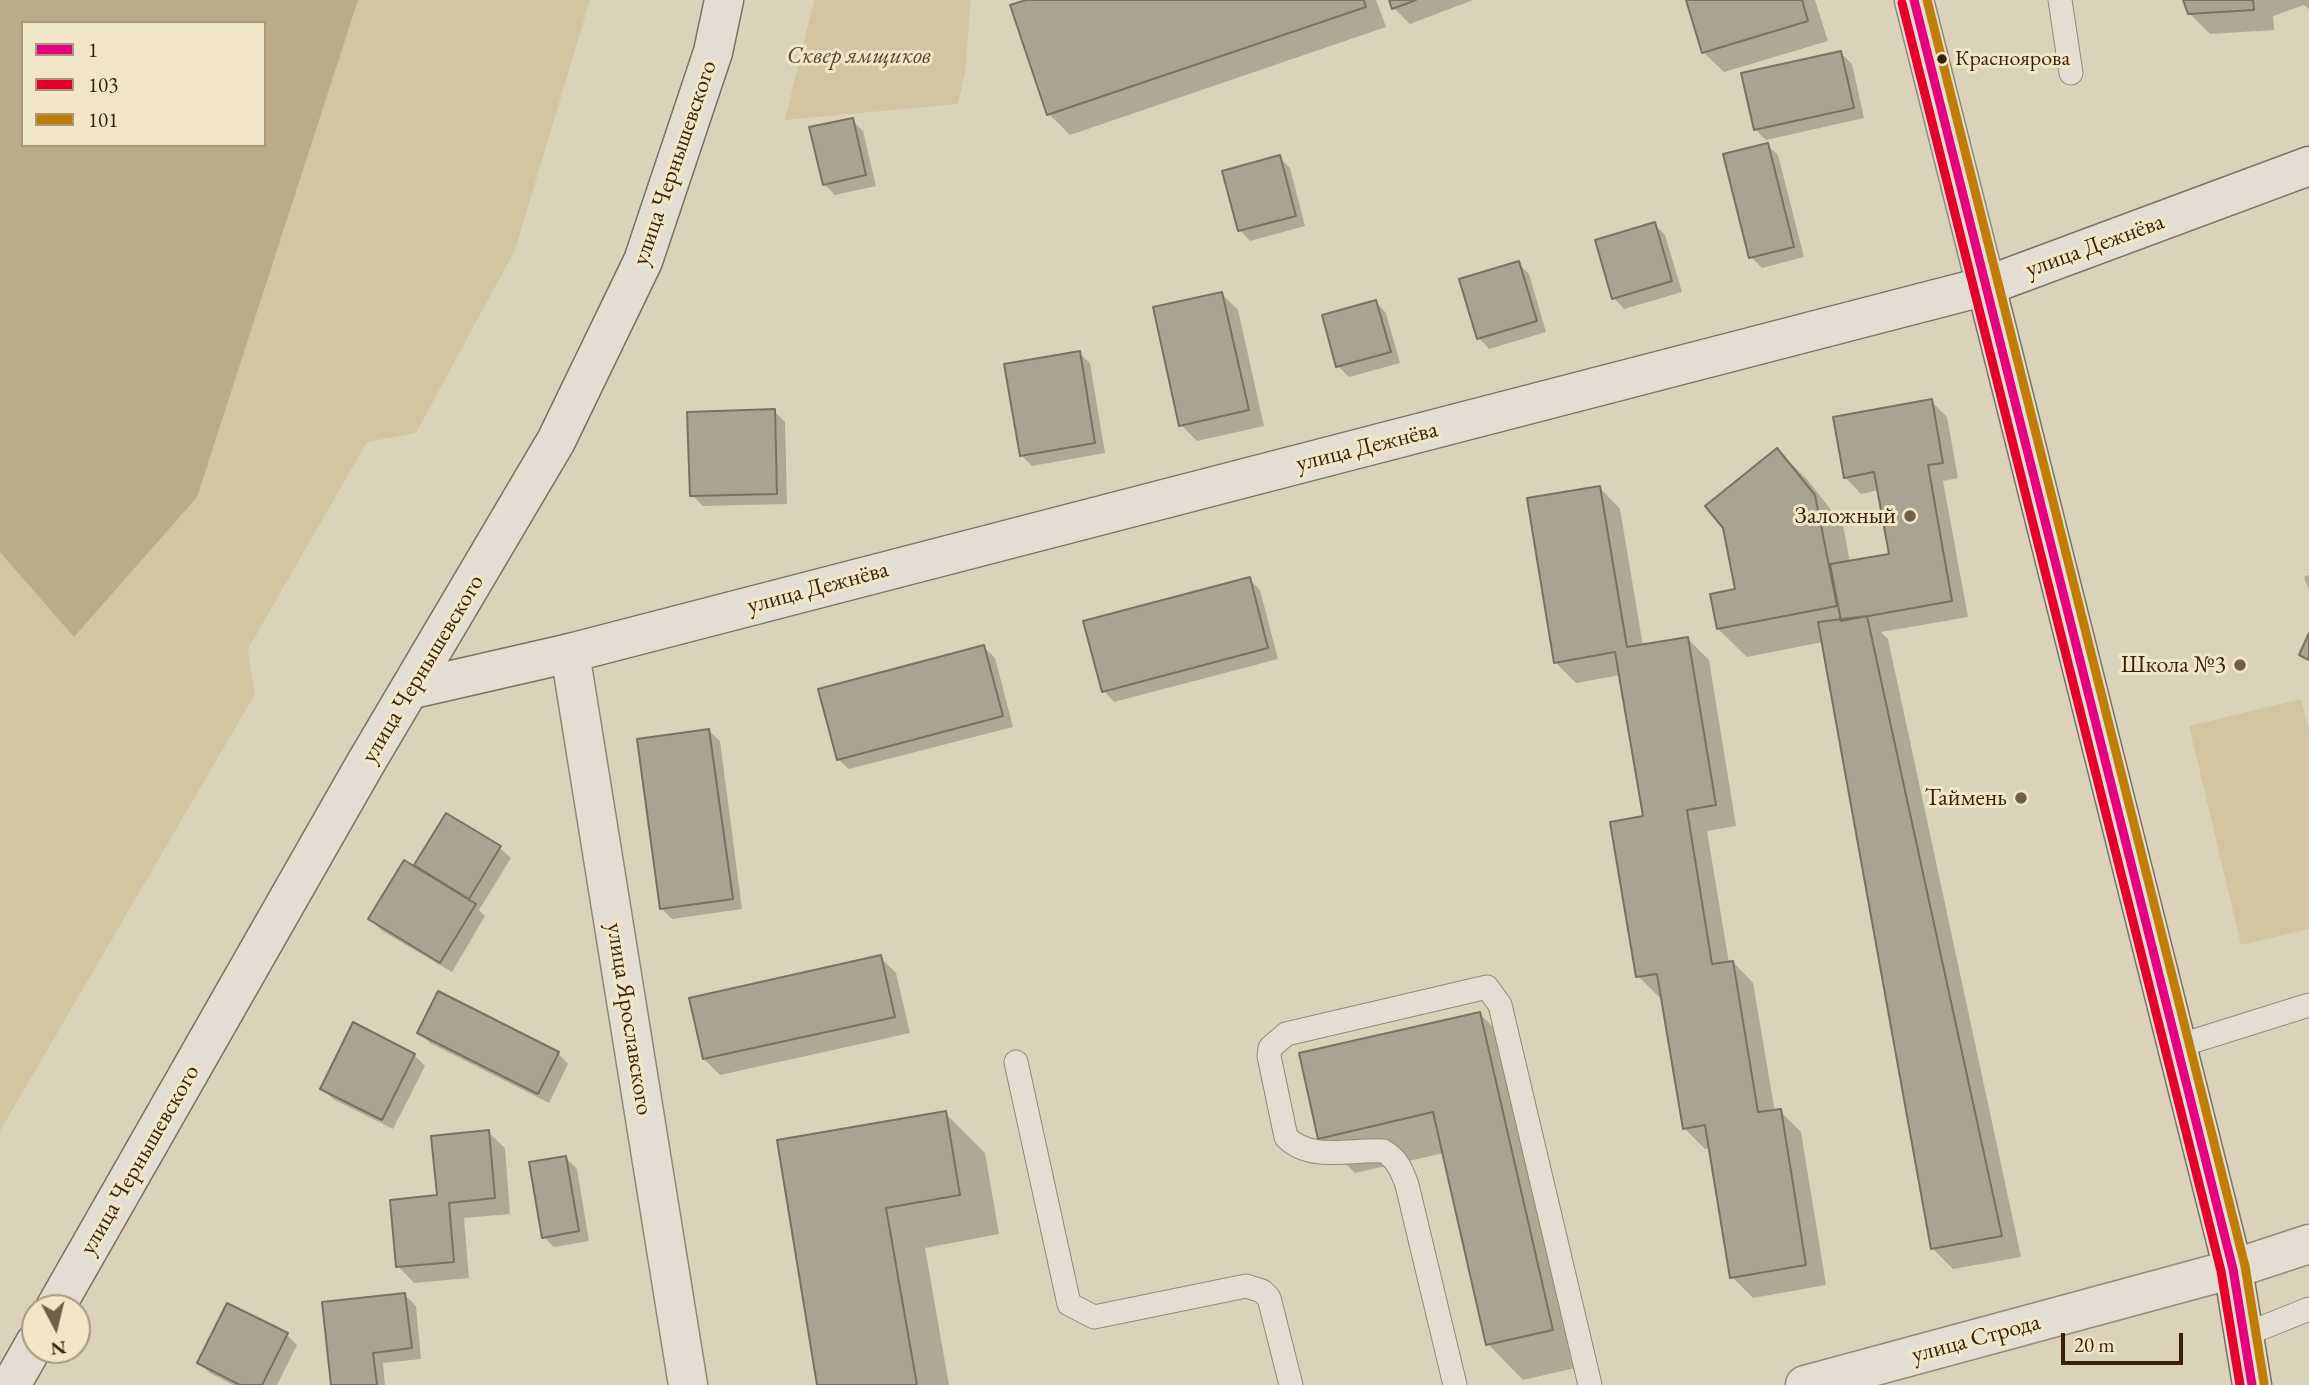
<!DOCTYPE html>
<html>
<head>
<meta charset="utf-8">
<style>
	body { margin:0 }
	#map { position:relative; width:2309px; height:1385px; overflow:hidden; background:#dbd3b9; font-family:"EB Garamond",serif }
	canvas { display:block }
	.legend { position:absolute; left:21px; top:21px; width:245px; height:126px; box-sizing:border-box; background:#f1e7c8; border:2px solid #a8977c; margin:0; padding:9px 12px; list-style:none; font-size:21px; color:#3b1f09 }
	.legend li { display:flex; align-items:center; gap:14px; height:35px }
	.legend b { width:35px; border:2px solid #a8977c }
	.north { position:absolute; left:21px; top:1294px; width:70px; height:70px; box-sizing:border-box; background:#f1e7c8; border:2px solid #a8977c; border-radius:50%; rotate:173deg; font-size:19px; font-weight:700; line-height:28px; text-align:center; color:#3b1f09 }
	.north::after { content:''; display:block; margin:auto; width:24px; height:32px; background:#735e47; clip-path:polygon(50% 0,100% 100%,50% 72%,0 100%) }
	.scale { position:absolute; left:2061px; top:1333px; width:122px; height:32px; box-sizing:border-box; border:4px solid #3b1f09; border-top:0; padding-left:9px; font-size:21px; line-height:24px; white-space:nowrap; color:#3b1f09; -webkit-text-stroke:5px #f1e7c8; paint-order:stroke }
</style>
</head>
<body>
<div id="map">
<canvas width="2309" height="1385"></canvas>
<ul class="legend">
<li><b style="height:9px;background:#e5007d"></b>1</li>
<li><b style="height:9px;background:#e4002b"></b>103</li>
<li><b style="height:9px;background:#bf7e03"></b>101</li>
</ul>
<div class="north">N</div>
<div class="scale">20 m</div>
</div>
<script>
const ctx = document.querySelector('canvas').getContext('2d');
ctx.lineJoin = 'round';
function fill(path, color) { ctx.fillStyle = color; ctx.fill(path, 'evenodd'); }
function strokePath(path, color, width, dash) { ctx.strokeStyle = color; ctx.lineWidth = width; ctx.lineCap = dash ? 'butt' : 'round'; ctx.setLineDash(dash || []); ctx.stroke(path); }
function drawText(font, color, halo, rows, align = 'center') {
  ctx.font = font + ' "EB Garamond",serif'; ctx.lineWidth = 6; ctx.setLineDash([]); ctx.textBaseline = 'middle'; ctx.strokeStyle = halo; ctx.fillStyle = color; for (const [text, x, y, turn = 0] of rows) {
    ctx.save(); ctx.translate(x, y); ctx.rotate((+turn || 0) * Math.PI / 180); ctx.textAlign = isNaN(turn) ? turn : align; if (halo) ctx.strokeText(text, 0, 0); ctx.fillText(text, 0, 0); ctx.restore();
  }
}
fill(new Path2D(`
	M0 0H590L515 250 416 433 367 442 248 649 255 694 0 1131ZM23 23H264V145H23Z
	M814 0H971L965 73 958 104 785 120Z
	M2301 699 2309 731V929L2241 945 2189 726Z`), '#d3c5a2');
fill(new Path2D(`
	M0 0H358L197 497 74 637 0 552ZM23 23H264V145H23Z`), '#bcab88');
fill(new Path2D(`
	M1031 0H1376L1386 27 1070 135 1049 114Z
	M1391 0H1473L1410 24 1394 8Z
	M1687 0H1815L1828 41 1724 72 1703 52Z
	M2185 0H2309V9L2304 5 2273 16 2274 30 2210 34 2189 13Z
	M1841 53 1852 64 1864 118 1766 140 1756 130Z
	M852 120 863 131 876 186 835 195 824 184Z
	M1767 145 1778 155 1804 257 1762 268 1751 257Z
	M1279 157 1290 168 1305 226 1250 241 1240 230Z
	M1654 224 1665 235 1682 292 1624 309 1614 298Z
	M1518 263 1529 274 1546 332 1489 349 1479 338Z
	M1222 294 1238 310 1264 426 1197 441 1181 425Z
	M1376 302 1386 313 1400 363 1349 377 1338 366Z
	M1079 353 1090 363 1105 453 1032 466 1021 455Z
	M1931 401 1947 417 1958 478 1943 481 1968 617 1881 632 1888 639 2021 1257 1953 1269 1932 1248 1823 642 1747 657 1718 629 1737 591 1777 450 1806 478 1843 525 1850 563 1891 556 1879 490 1861 494 1845 477Z
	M774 411 785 422 787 504 703 506 692 495Z
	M1600 488 1620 509 1643 646 1688 639 1709 660 1736 826 1707 831 1729 963 1733 962 1753 983 1775 1112 1780 1111 1801 1132 1826 1285 1753 1298 1732 1277 1710 1148 1705 1149 1684 1128 1662 997H1659L1638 976 1645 818 1621 675 1576 683 1555 662Z
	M2309 575V590L2304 577Z
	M1249 579 1260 590 1278 659 1114 702 1104 691Z
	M984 647 995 658 1013 727 849 769 838 759Z
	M709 731 720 741 742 909 672 919 661 908Z
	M447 815 500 848 511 858 479 910 485 916 452 972 381 930 370 919 414 868Z
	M880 957 896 973 910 1033 720 1075 704 1059Z
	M1480 1014 1515 1049 1588 1365 1523 1380 1488 1344 1444 1153 1355 1173 1320 1138Z
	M354 1025 414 1055 425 1066 393 1129 333 1099 322 1088Z
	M419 1033 558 1053 568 1064 549 1103 430 1043Z
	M945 1113 985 1153 999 1234 925 1248 949 1385H819L779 1142Z
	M488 1132 505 1148 510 1214 464 1218 469 1278 414 1283 398 1266 439 1197Z
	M566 1158 577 1169 589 1241 554 1247 544 1237Z
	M405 1295 416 1306 421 1359 383 1363 385 1385H333Z
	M287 1335 297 1345 277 1385H233L210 1373 199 1363Z`), '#0003');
const building = new Path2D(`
	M1026 0H1364L1366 7 1047 115 1010 5Z
	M1389 0H1416L1392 9Z
	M1686 0H1802L1808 21 1702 53Z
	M2183 0H2253L2254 10 2188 14Z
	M1841 51 1854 108 1754 130 1741 73Z
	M853 118 866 175 823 185 809 127Z
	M1768 143 1794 247 1749 258 1723 154Z
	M1280 155 1296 216 1238 231 1222 171Z
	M1655 222 1672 281 1612 299 1595 240Z
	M1519 261 1537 321 1477 339 1459 279Z
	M1222 292 1249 410 1179 426 1153 307Z
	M1376 300 1391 352 1336 367 1322 315Z
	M1080 351 1095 443 1020 456 1004 364Z
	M1932 399 1943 463 1928 465 1952 601 1841 621 1830 564 1889 554 1874 472 1844 478 1833 417Z
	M775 409 777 494 690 496 687 412Z
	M1777 448 1815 495 1837 606 1717 629 1710 594 1735 589 1723 528 1705 506Z
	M1600 486 1627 647 1688 637 1716 805 1687 810 1712 964 1733 961 1758 1112 1781 1109 1806 1265 1730 1278 1705 1125 1683 1129 1657 974 1636 977 1610 822 1643 816 1615 652 1554 663 1527 498Z
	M1250 577 1268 648 1102 692 1083 621Z
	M1867 616 2002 1236 1931 1249 1818 622Z
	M2309 633V660L2299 655Z
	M984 645 1003 716 837 760 818 689Z
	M709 729 733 899 660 909 637 739Z
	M446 813 501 846 469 899 414 865Z
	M404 860 476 904 440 963 368 919Z
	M881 955 895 1017 703 1059 689 998Z
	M438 991 559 1052 538 1094 417 1033Z
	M1480 1012 1553 1330 1486 1345 1433 1112 1318 1139 1299 1053Z
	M353 1022 415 1054 382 1120 320 1089Z
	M946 1111 960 1195 886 1208 917 1385H817L777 1140Z
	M489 1130 495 1198 449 1203 454 1262 396 1267 390 1200 437 1195 431 1136Z
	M566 1156 579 1231 542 1238 529 1162Z
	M405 1293 412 1348 373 1353 377 1385H331L322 1302Z
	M227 1303 288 1333 262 1385H240L197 1363Z`);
fill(building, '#aba391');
strokePath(building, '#7a7161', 2);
const lane = new Path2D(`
	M2060 0 2071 73
	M2178 1046 2309 1005
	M1016 1062 1069 1304 1094 1317 1246 1286 1262 1291 1269 1298 1291 1385
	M2244 1335 2309 1309
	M1455 1385 1407 1185C1402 1171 1397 1158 1383 1151 1351 1149 1310 1162 1286 1137L1269 1056 1270 1048 1286 1034 1487 987 1500 1005 1590 1385`);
const street = new Path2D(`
	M1914 0 1986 286
	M570 653 688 1385
	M1805 1385 2233 1269 2309 1244`);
const secondary = new Path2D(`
	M1986 286 2233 1269 2252 1385
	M413 689 570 653 1986 286 2309 166
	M55 1308 364 766 556 441 643 261 713 52 724 0
	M11 1385 35 1343`);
strokePath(lane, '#918978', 25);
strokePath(street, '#918978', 41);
strokePath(secondary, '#7a7161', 41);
strokePath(lane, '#e3ded1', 23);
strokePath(street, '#e3ded1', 38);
strokePath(secondary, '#e3ded1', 38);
strokePath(new Path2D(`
	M1914 0 2233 1269 2252 1385`), '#e5007d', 9);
strokePath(new Path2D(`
	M1902 3 2221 1271 2240 1385`), '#e4002b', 9);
strokePath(new Path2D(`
	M1927 0 2245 1266 2264 1383`), '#bf7e03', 9);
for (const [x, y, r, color] of [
	[1942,59,6,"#3b1f09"],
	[1910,516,7,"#735e47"],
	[2240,665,7,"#735e47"],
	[2021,798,7,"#735e47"]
]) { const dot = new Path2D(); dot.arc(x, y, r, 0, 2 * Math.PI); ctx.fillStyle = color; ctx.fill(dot); strokePath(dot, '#f1e7c8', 2.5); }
drawText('22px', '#3b1f09', '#f1e7c8', [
	["Красноярова",1955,59]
], 'left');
drawText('italic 24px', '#5f462a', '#f1e7c8', [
	["Сквер ямщиков",859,56]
]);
drawText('24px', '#3b1f09', '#f1e7c8', [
	["улица Чернышевского",675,163,-71],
	["улица Дежнёва",2095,246,-20],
	["улица Дежнёва",1367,447,-14],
	["улица Дежнёва",818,588,-15],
	["улица Чернышевского",423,669,-59],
	["улица Ярославского",629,1019,81],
	["улица Чернышевского",140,1160,-60],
	["улица Строда",1976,1339,-15]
]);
drawText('24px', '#3b1f09', '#f1e7c8', [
	["Заложный",1896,516],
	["Школа №3",2226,665],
	["Таймень",2007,798]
], 'right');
</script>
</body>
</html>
